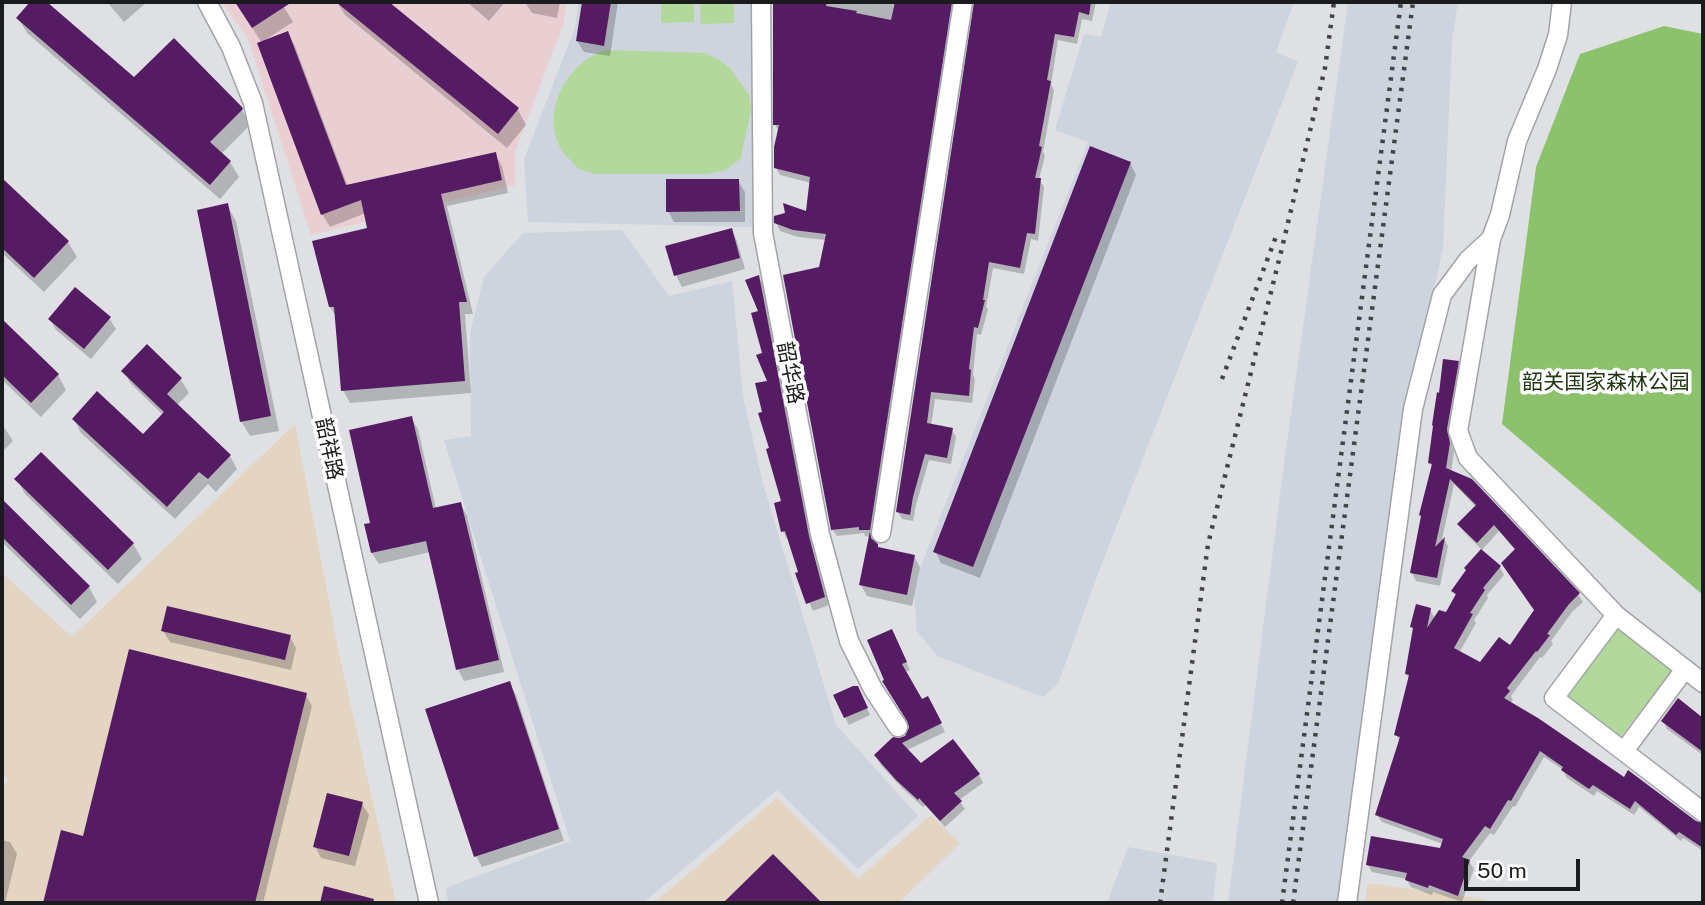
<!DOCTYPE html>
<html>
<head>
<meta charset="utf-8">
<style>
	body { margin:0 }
	#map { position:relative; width:1705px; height:905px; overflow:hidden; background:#dee0e4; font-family:"Public Sans",sans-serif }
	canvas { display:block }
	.frame { position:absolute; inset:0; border:4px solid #1a1b1c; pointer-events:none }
	.scale { position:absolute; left:1464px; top:859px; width:116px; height:32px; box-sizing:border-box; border:4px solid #1a1b1c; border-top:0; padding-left:9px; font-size:21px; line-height:24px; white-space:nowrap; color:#1a1b1c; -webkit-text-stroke:5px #fff; paint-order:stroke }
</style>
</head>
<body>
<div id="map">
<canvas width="1705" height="905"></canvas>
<div class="frame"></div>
<div class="scale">50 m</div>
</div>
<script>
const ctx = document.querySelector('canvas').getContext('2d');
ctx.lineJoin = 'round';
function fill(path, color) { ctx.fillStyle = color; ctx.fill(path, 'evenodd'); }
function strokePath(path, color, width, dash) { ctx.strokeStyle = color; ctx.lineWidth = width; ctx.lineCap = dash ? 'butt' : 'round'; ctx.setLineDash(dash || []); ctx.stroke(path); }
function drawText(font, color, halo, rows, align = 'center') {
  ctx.font = font + ' "Public Sans","Noto Sans SC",sans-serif'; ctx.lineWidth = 7; ctx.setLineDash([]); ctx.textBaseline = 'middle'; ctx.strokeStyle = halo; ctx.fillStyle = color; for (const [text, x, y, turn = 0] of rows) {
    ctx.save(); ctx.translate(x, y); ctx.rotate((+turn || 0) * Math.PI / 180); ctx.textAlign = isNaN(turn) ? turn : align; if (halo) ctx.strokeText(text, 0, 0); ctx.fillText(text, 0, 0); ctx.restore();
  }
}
fill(new Path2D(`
	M222 2H566L564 22 515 152V185L311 235 248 39Z`), '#eacfd2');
fill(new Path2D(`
	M295 424 339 654 396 903H2V787L8 780 2 770V573L72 637Z
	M777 798 858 879 931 815 960 843 899 903H654Z
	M1368 883 1483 899 1482 903H1365Z`), '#e4d4c2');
fill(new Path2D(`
	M578 2H756V227L528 222 524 159 575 28Z
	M1111 2H1294L1276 52 1298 62 1099 571 1058 684 1043 697 937 656 917 631 914 595 919 571 1088 142 1055 130 1084 34 1101 37Z
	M1348 2H1458L1452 41 1443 248 1430 308 1343 903H1228L1284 464Z
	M622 230 669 296 732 281 743 396 763 484 836 725 918 816 858 869 777 790 643 903H448L446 888 570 841 444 440 471 436 470 333 484 277 523 233Z
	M1128 847 1217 863 1213 903H1107Z`), '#cdd4de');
fill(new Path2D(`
	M661 2H694V22L661 23Z
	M700 2H734V23L701 24Z
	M606 50 705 53 718 59 730 68 749 95 751 110 741 158 726 170 706 174H595C590 172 583 171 579 169 575 166 571 160 567 157 536 121 564 62 606 50Z
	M1617 624 1674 669 1619 739 1561 695Z`), '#b2d99b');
fill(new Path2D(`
	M1664 26 1703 34V595L1502 424 1536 167 1580 54Z`), '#8dc26c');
fill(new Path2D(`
	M32 2H44L134 80 241 108 250 125 221 154 230 162 239 177 220 199 27 33 18 18Z
	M107 2H147L124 22Z
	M235 2H281L293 22 265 40 288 33 295 46 348 187 495 154 502 166 508 193 447 206 473 314H465L471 393 350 403 343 390 337 318 330 307 369 229 366 213 330 227 322 214 262 43Z
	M337 2H386L518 110 526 125 507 148 345 15Z
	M467 2H505L489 21Z
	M525 2H560L557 18 532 13Z
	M584 2H618L610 56 584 52 577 41Z
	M774 2H960L873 537H871L879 549 914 556 920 567 912 606 867 596 861 585 870 537 865 536 864 533 837 536 832 529 820 269 826 240 798 237 780 231 776 223 807 213 811 183 780 175 776 168 779 131 775 125Z
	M976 2H1096L1092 21 1082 19 1077 44 1058 40 1051 84 1054 90 1043 152 1045 156 1039 179 1044 187 1038 241 1031 239 1024 274 993 268 986 307 988 309 981 335 977 334 973 375 975 379 972 403 935 399 931 426 952 430 956 437 951 464 929 460 916 505 913 521 902 519 898 512Z
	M1130 163 1136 175 980 578 941 563 935 551Z
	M2 180 68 242 77 257 44 292 2 253Z
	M738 181 745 192V222H674L668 211Z
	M227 205 236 221 279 431 250 436 241 421Z
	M731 230 737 241 745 269 682 287 676 275Z
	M759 277 763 285 812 546 829 605 813 611 797 574 800 573 789 538 787 539 783 531V503L764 413 769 382 765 354Z
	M109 318 116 329 91 359 56 330 50 319Z
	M2 322 58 375 66 390 41 417 2 380Z
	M147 347 181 380 189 393 177 405 230 456 237 469 216 492 208 484 175 519 81 433 74 419 143 436 163 415 131 384 124 371Z
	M1457 362 1462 370 1450 438 1454 452 1451 472 1578 594 1583 602 1572 612 1551 641 1553 644 1542 658 1540 657 1511 696 1513 700 1510 704 1624 779 1695 823 1703 825V851L1683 838 1681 841 1639 807 1634 815 1597 791 1594 796 1567 778 1562 769 1544 757 1515 807 1513 806 1494 835 1490 833 1469 861 1474 869 1462 902 1433 892 1432 895 1411 887 1406 879 1372 872 1368 865 1442 850 1443 844 1382 822 1377 815 1400 742 1396 735 1409 679 1407 674 1414 631 1412 627 1430 609 1435 619 1446 614 1456 597 1453 591 1500 567 1504 575 1487 595 1488 598 1474 620 1476 623 1459 653 1481 664 1510 648 1536 611 1516 551 1499 531 1482 550 1464 532 1459 525 1476 507 1454 484 1441 544 1445 540 1448 546 1440 586 1416 581 1412 573 1432 468 1430 463Z
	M411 418 418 429 436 509 460 504 467 515 504 672 464 681 458 669 430 552 379 564 372 553 366 525 372 524Z
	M2 424 13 441 2 452Z
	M41 455 133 544 142 559 118 584 25 494 17 479Z
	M5 504 89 587 97 602 80 619 2 542V507Z
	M163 631 290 637 296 648 291 670 170 642Z
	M896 639 910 670 905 672 922 701 932 706 945 732 907 750 921 765 979 775 983 783 959 800 965 809 945 827 925 805 923 807 902 788 880 764 876 756 906 738 910 732Z
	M509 683 516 695 564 841 482 867 476 856Z
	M860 694 870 715 849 725 835 696Z
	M306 695 312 706 263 903H45L62 832 84 838Z
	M1678 701 1703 720V755L1667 729 1663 721Z
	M362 804 369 815 355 866 321 858 315 846Z
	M2 840 10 842 17 854 5 903H2Z`), '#0003');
fill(new Path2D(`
	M30 2H47L134 77 174 38 242 107 243 109 210 142 231 161 210 185 16 18Z
	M235 2H292L252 28Z
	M336 2H389L519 108 498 134Z
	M582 2H611L604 46 576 41Z
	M773 2H827L826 6 857 11 856 13 891 20 895 2H952L870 530H859V527L831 530 783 275 819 267 826 234 793 230 774 223V216L785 213 783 203 806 211 810 177 774 168V147L779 125H773Z
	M974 2H1091L1089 15 1079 12 1074 37 1055 34 1047 80 1051 81 1039 146 1042 147 1035 178H1041L1035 234 1027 233 1020 268 989 262 983 300H985L978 328 974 327 969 369 971 370 969 396 931 392 927 423 953 428 947 458 925 454 913 497 910 515 896 512Z
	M288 31 346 185 496 152 502 180 441 194 467 302H459L465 381 341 391 334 307H329L312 241 367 228 361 200 321 215 257 43Z
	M1090 146 1131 162 973 567 933 552Z
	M2 178 69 241 34 278 2 248Z
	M666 179H739L740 211 666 212Z
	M228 203 271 416 240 422 197 210Z
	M732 228 740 258 674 276 665 246Z
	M759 275 809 536 825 597 806 604 795 573 798 572 785 531 781 532 774 503 781 501 766 449 769 448 758 413 762 412 755 383 767 381 756 355 762 353 751 313 758 311 745 280Z
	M75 287 111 317 84 349 48 319Z
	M2 319 59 374 31 403 2 375Z
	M147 344 182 378 167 394 231 455 208 479 199 472 167 507 72 419 97 391 143 434 164 412 121 371Z
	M1443 359 1459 361 1447 429 1450 443 1446 468 1472 479 1580 593 1569 604 1547 634 1550 635 1537 652 1536 651 1507 688 1510 691 1504 698 1538 718 1624 777 1628 770 1696 821 1703 823V848L1679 832 1676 835 1635 801 1630 809 1593 785 1589 789 1561 770 1563 767 1540 751 1511 801 1508 800 1490 829 1485 826 1462 857 1470 860 1458 896 1429 885 1428 888 1405 880 1407 873 1366 865 1371 836 1440 848 1443 839 1375 815 1400 737 1394 735 1409 675 1405 674 1413 628 1410 627 1416 604 1431 608 1427 628 1439 610 1446 612 1456 594 1451 591 1466 570 1464 568 1481 549 1501 566 1483 588 1485 590 1470 613 1473 614 1454 648 1480 662 1499 637 1510 645 1534 610 1501 563 1515 549 1494 525 1477 543 1457 524 1476 505 1450 479 1435 547 1445 537 1437 578 1410 573 1421 516 1419 515 1432 464 1428 463 1433 426 1432 425 1437 392 1439 393Z
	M412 416 433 508 461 502 499 660 456 670 426 541 371 553 364 524 370 523 349 430Z
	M41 452 134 543 108 570 14 479Z
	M2 499 90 586 71 605 2 537Z
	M870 531 871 538 878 544V547L915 555 907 595 859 585Z
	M167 606 291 635 285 660 161 631Z
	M892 629 907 662 902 664 922 699 928 696 942 723 902 743 921 763 953 739 980 774 954 793 962 801 940 821 919 798 918 800 896 780 874 755 893 737 899 738 905 736 909 727 907 721 882 681 884 680 867 640Z
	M129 649 307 693 255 903H43L61 830 83 836Z
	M510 681 559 829 474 857 425 709Z
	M853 686H858L868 708 844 718 833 695Z
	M1678 698 1703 718V752L1661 721Z
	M327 793 363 802 349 856 313 847Z
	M773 854 822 903H723Z
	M324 886 374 899 373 903H320Z`), '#561c63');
const minor = new Path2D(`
	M207 2 231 47 253 103 429 903
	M761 2 763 233 820 534 849 641 873 689 898 727
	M1491 239 1458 431 1468 458 1616 615 1703 683
	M881 533 963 2
	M1616 615 1554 698 1703 812
	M1624 751 1685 669
	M1347 903 1413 409 1442 295 1468 260 1491 239 1500 215 1517 141 1547 69 1558 35 1562 2`);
strokePath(minor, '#a1a4a7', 21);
strokePath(minor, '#fff', 18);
strokePath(new Path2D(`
	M1222 379 1277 234
	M1160 903 1208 544 1281 252 1325 68 1334 2
	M1282 903 1401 2
	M1293 903 1413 2`), '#434446', 4.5, [3.5, 7]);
drawText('21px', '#1a1b1c', '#fff', [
	["韶华路",790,373,79],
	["韶祥路",329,449,78]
]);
drawText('21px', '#213613', '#fff', [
	["韶关国家森林公园",1606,383]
]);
</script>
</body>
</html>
